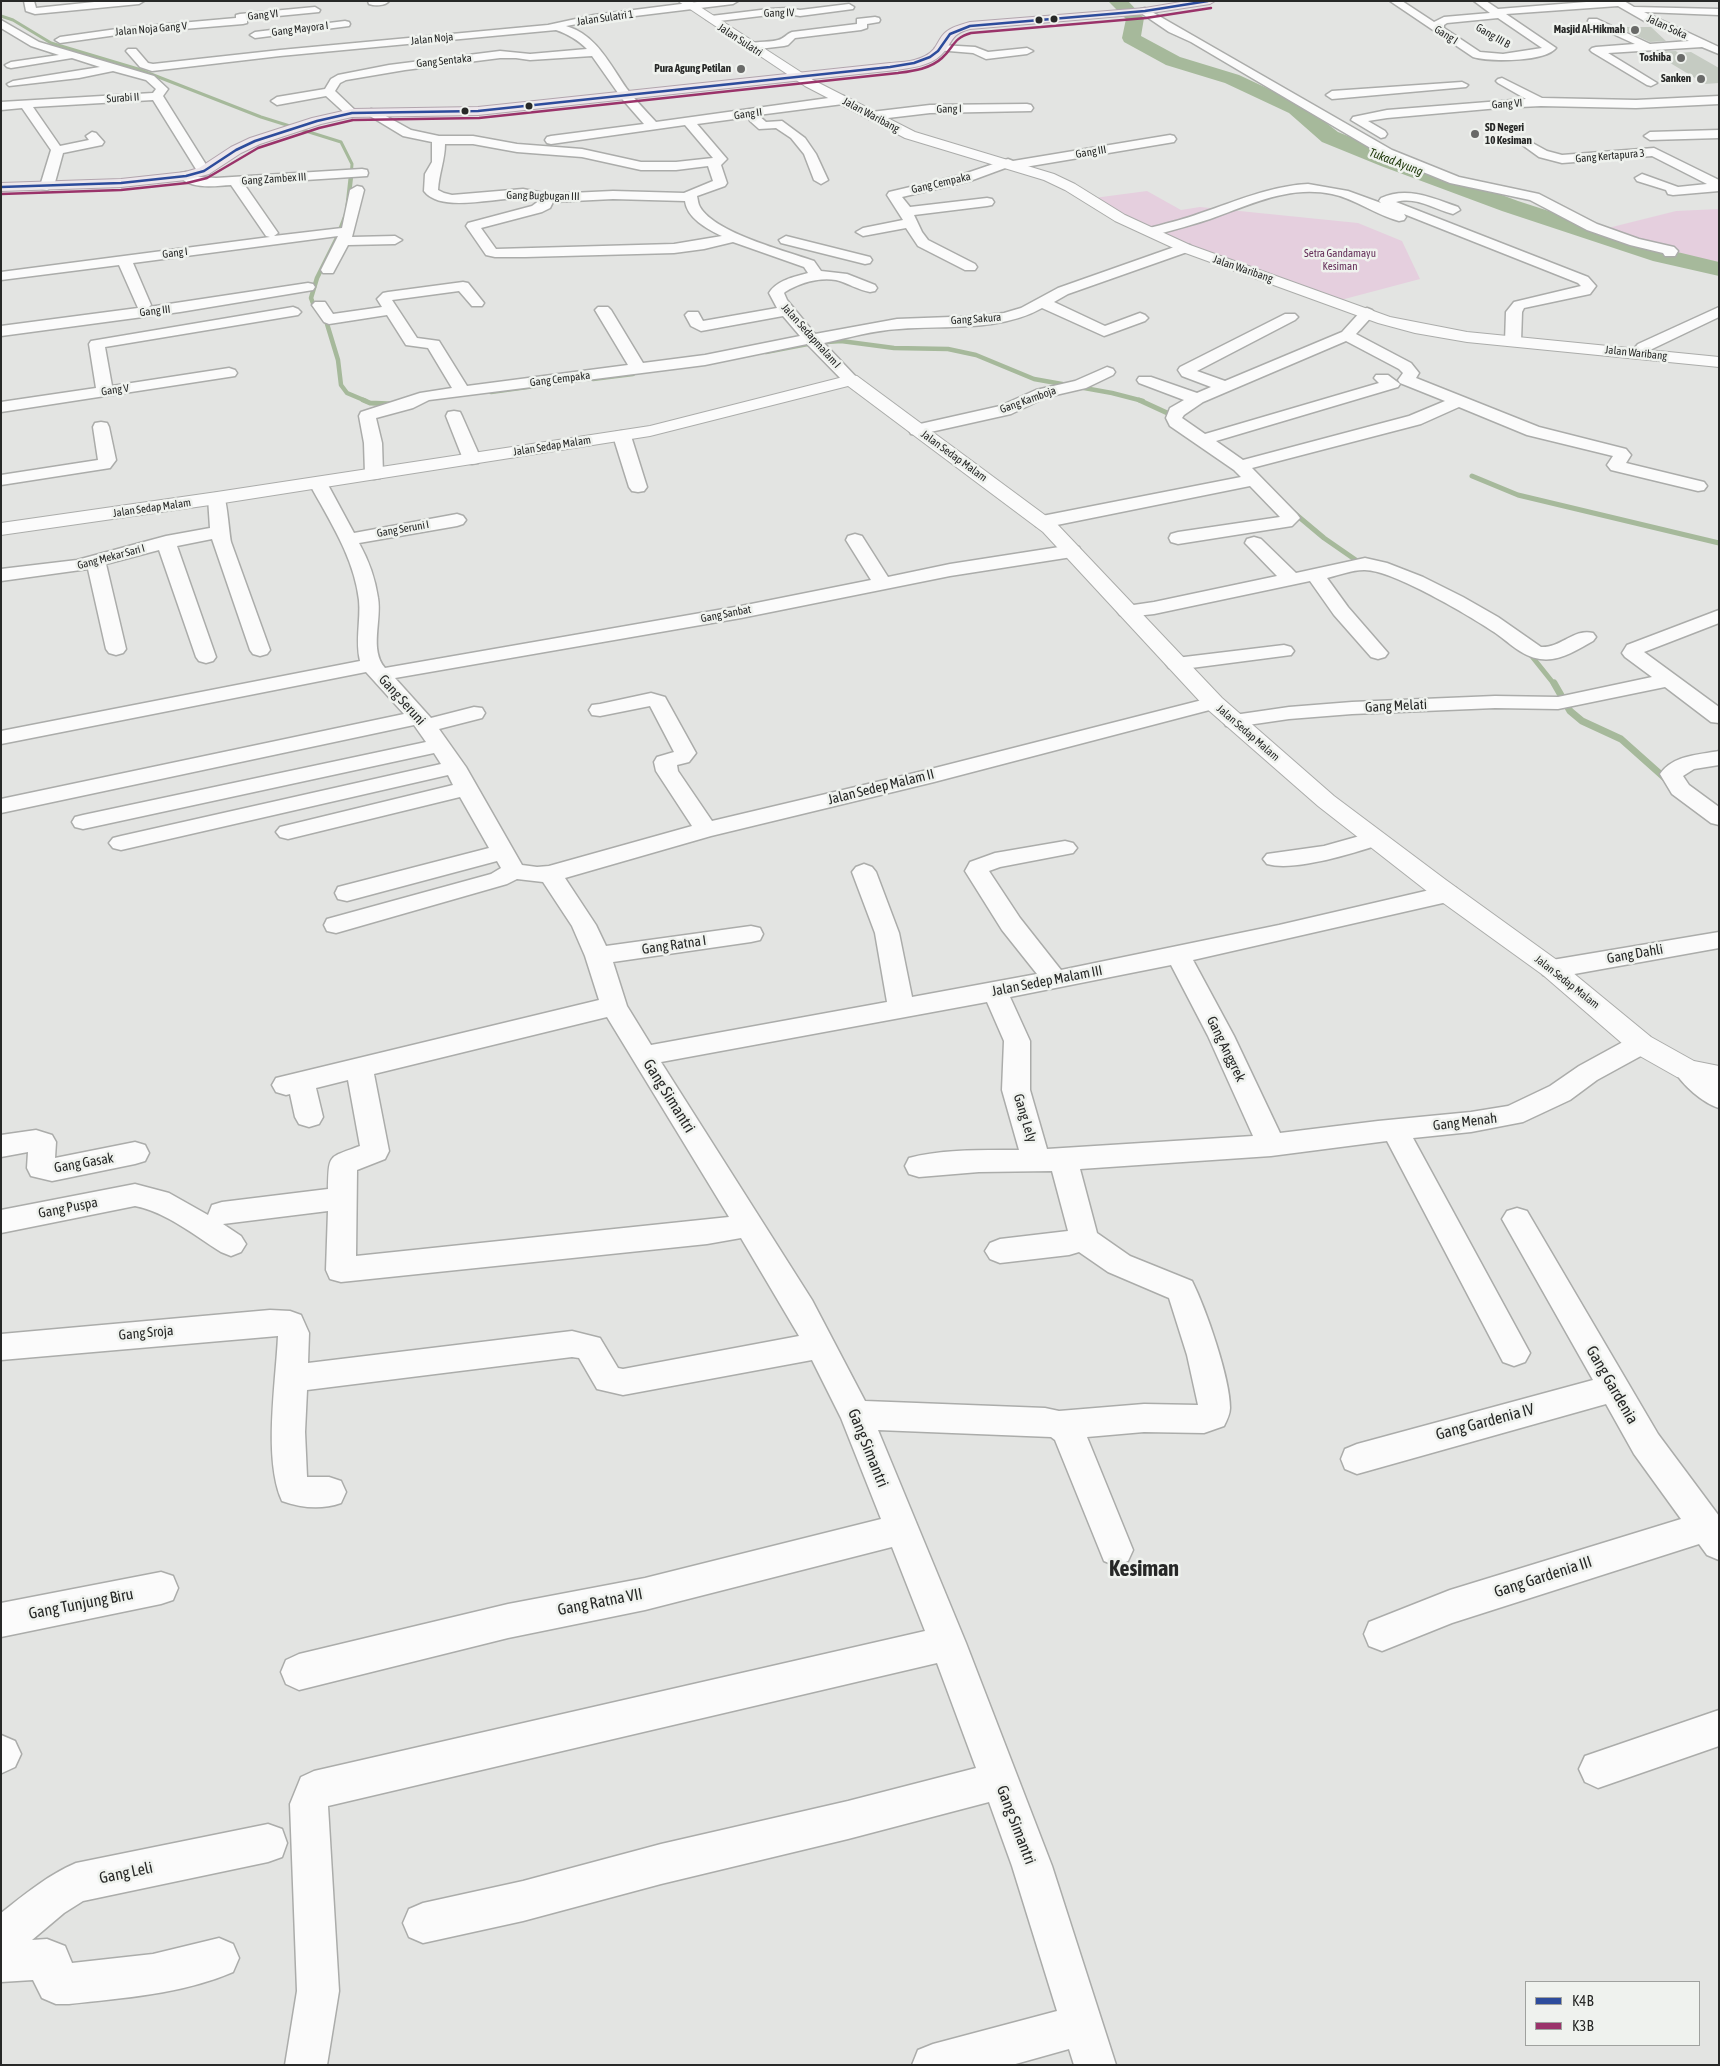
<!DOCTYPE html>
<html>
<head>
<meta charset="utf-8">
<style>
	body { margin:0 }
	#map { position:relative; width:1720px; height:2066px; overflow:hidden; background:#e3e4e2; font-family:"Asap Condensed",sans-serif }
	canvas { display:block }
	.frame { position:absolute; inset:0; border:2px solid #272827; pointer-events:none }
	.legend { position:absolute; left:1525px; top:1981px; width:175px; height:65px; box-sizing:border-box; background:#eff2ee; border:1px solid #9fa19e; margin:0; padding:6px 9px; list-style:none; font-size:15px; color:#272827 }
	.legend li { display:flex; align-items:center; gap:10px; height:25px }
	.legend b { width:25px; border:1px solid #9fa19e }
</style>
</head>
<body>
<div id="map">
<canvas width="1720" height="2066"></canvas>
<div class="frame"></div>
<ul class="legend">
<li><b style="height:6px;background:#2d4c9c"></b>K4B</li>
<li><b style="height:6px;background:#9a336a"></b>K3B</li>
</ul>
</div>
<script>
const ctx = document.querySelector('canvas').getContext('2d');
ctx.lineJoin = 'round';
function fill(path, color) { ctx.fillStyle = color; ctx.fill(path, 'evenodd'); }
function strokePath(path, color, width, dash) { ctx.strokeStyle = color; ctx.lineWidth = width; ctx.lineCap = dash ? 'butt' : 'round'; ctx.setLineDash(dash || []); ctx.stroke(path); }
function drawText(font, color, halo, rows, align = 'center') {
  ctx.font = font + ' "Asap Condensed",sans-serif'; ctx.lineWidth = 5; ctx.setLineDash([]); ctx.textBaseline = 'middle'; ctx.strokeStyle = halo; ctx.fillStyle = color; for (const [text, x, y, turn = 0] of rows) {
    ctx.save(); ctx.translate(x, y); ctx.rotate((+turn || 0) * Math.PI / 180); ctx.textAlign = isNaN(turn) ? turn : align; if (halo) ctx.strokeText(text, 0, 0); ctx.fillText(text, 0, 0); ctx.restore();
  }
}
fill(new Path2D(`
	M1147 191 1181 210 1200 207 1358 223 1402 241 1420 279 1337 301 1188 247 1117 214 1094 198Z
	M1719 209V265L1662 252 1604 229 1676 211Z`), '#e5cfde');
strokePath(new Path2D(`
	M1 16 13 20 51 43 138 69 261 117 341 142 352 164 351 178`), '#a6b99b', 3);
strokePath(new Path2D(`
	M351 176 347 212 337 238 317 278 311 298 314 306 324 314 338 360 341 385 347 393 366 401
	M766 352 813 343 841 341 894 348 948 349 976 355 1034 379 1112 393 1143 401
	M593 379 633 374
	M491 392 542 385`), '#a6b99b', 4.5);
strokePath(new Path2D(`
	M363 400 370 403 393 404
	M1139 400 1176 417
	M1472 476 1518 495 1719 543
	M1293 512 1324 538 1363 565
	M1526 649 1554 684`), '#a6b99b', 5);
strokePath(new Path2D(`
	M1554 683 1570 711 1582 721 1621 739 1667 780`), '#a6b99b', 7);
fill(new Path2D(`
	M1108 1H1128L1144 18 1141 36 1180 57 1239 75 1303 105 1338 132 1397 156 1518 201 1669 250 1719 262V276L1653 261 1502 211 1381 166 1322 142 1289 113 1225 83 1166 65 1124 42 1122 38 1126 19Z`), '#a6b99b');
fill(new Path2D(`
	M1618 27H1651L1666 41 1650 42Z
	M1676 51 1678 53 1691 52 1719 68V83L1705 84 1652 52Z`), '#c5cbc2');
const street = new Path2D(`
	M24 1H34L36 8 104 1H144L139 4 35 14 26 11Z
	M368 1H389C385 6 375 6 369 4Z
	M705 1H738L733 4 594 21 566 26C597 35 610 65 627 89 636 101 646 111 656 122L843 96 847 97 849 100 843 104 758 115 766 122 782 121 805 138 816 154 828 180 821 184 814 180 804 154 791 138 776 128 759 129 750 121 749 117 697 124 727 159 721 165 727 183 725 186 697 196C698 200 698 204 700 207 715 233 786 251 814 261L821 271 847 274 875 285 877 288 875 291 870 292C858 290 848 283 836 280 819 277 799 283 785 292L784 293 787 300 815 334 897 319 978 316 1004 313 1021 308 1058 288 1180 245H1190L1192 248 1190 251 1068 294 1054 302 1105 326 1140 313 1145 315 1148 318 1145 321 1104 336 1042 308C999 332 947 325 899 329 874 330 848 338 824 343L859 380 857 383H845L807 344 705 365 429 400 413 408 376 418 382 443 383 474 380 478 374 479 368 478 365 474 364 443 359 416 361 412 420 393 452 388 428 348 406 345 387 315 329 324 324 322 312 305 315 302H325L333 314 382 307 377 299 383 293 388 292 463 282 468 283 484 303 482 306H472L459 291 392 300 417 338 439 341 467 386 628 365 595 310 598 307H608L611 310 643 363 705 355 800 336 783 316 701 331 691 326 685 315 688 312H698L703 321 777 308 769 293C777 280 794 277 808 273L804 267 733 242 704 249 674 253 525 257H495L486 255 466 226 468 223 532 206 540 200C510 191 444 217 424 191L425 174 432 162V142L403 136 365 113 371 109 375 110 411 130 439 136H473L517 144 582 149 641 162H676L713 158 685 125 551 144 547 143 545 140 547 137 551 136 644 124 623 100 592 56 530 60 516 58H500L405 70 346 80 340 83 335 91 358 113 352 117 348 116 326 96 277 105 271 101 277 97 325 89 331 79 338 75 389 65 500 51 530 54 587 49C578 40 568 34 556 30L280 56 152 71 140 67 126 51 128 49H136L148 63 153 64 280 50 548 25 594 15ZM445 144H473L517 152 582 157 641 170H676L708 166 713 181 684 193 613 191 549 194 523 189 452 195 444 193 438 190C439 173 445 160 445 144ZM613 199 685 201C687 218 707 229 722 236L674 244 496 249 481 228 542 212 550 208 553 202Z
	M1390 1H1402L1434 22 1444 17 1490 13 1474 1H1486L1498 9 1599 1H1624L1634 7 1719 9V15L1644 12 1719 47V54L1702 47 1608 53 1657 83 1651 86 1647 85 1592 52 1590 50 1592 48 1596 47 1635 44 1589 23 1588 21 1589 19H1597L1650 44 1689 41 1646 22 1618 6 1506 14 1556 48C1545 62 1490 62 1473 57ZM1498 18 1542 48 1503 54 1480 52 1444 28V25L1447 23Z
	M849 4 854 7 853 9 800 16 788 14 769 15 711 22 706 19 711 16 769 9 788 8 800 10Z
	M315 7 320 10 319 12 247 19V23L243 24 124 34 60 43 55 40 60 37 124 28 236 18V15L240 14Z
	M1145 8 1392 150 1459 177 1539 194 1597 224 1639 239 1674 247 1678 251 1675 256H1665L1663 253 1630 245 1587 230 1530 200 1450 183 1384 156 1191 42 1169 32 1141 13 1140 11 1141 9Z
	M875 17 879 18 880 20 879 22 867 24V28L861 30 795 38 788 45 784 46 750 50 744 47C752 40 767 43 778 40 784 39 786 34 792 32L857 24V19Z
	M1 20 39 42 154 76 168 89 163 96 210 171 209 174H199L153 100 33 107 60 146 89 140 86 136 92 132 96 133 104 142 102 145 63 153 54 186 47 190 42 189 40 186 51 150 22 108 1 110V102L153 93 156 89 146 80 113 71 79 78 9 86 7 84 13 81 100 67 72 58 11 68 7 67 5 65 11 62 59 55 31 46 1 28Z
	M345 21 349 22 350 24 349 26 255 38 250 35 255 32Z
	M941 45 975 47 988 52 1027 48 1033 51 1027 54 986 59 973 53 937 50 935 48Z
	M1502 78 1542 98 1636 100 1719 96V104L1636 108 1541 106 1499 108 1387 118 1368 121 1385 131 1387 134 1385 137 1381 138 1351 120 1353 117 1387 110 1526 99 1498 83 1496 81 1498 79Z
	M1462 82 1468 85 1466 87 1332 99 1326 95 1332 91Z
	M1027 104 1031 105 1033 108 1031 111 930 113 871 120 865 116 871 112 930 105Z
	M1719 130V138L1650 140 1644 136 1650 132Z
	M1170 135 1174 136 1176 139 1174 142 1013 169 1008 167 970 181 902 197 910 207 987 198 992 199 994 202 992 205 987 206 914 215 922 232 928 240 975 264 977 267 975 270H965L918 246 906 228 863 236 856 232 863 228 903 220 887 195 889 192 961 175 1008 159 1013 161Z
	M1527 140 1547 151 1562 155 1654 148 1719 180V191L1673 195 1668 194 1666 190 1637 181 1635 178 1642 174 1678 187 1707 184 1652 156 1562 163 1539 157 1521 144 1523 141Z
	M362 169 367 170 368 173 367 176 244 184 278 233 274 236 342 228 350 190 357 186 362 187 364 190 352 237 395 236 402 240 395 244 348 245 333 273H323L321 270 338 236 133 263 151 305 149 307 308 283 313 284 315 287 313 290 180 312 1 336V326L138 308 119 265 1 280V272L270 237 266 236 231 185C215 186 191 190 179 176L181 173 186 172 199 177 216 178Z
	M1308 184 1348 191 1381 203 1379 201 1381 198C1407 186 1433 198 1458 207L1460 210 1453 214C1434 209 1416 196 1396 202L1588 277 1596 286 1590 294 1524 308 1522 312 1521 342 1519 345H1507L1505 342 1506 312 1514 302 1581 286 1578 283 1404 214 1406 217 1404 220 1399 221C1376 215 1356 199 1332 194 1288 185 1250 205 1210 219 1192 225 1173 230 1155 235L1150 236 1143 232 1145 229C1164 224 1183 220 1201 213 1237 201 1270 186 1308 184Z
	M786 236 870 257 872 260 870 263 865 264 781 243 779 240Z
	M293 307 298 309 301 312 298 315 105 347 112 386 229 368 235 370 237 373 235 376 1 412V402L96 388 89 344 91 341Z
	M1719 307V317L1650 350C1644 356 1641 358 1632 356L1630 353 1638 344Z
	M1367 308 1372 310 1375 313 1356 334 1411 363 1419 373 1416 378 1539 427 1626 449 1631 455 1626 463 1704 482 1707 486 1704 490 1698 491 1611 470 1607 465 1613 456 1527 435 1459 407 1421 424 1252 468 1297 514 1300 518 1292 526 1178 544 1171 542 1169 538 1171 534 1178 532 1280 517 1250 486 1042 528 1036 526 1033 522 1036 518 1042 516 1241 477 1234 470 1170 426 1166 418 1170 408 1184 400 1139 383 1137 380 1139 377H1151L1197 393 1211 387 1182 376 1178 370 1180 367 1285 314H1295L1298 317 1295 320 1197 371 1225 381 1342 332 1362 310ZM1346 341 1399 369 1403 373 1398 380 1400 383 1445 401 1409 416 1243 460 1216 441 1398 387 1400 384 1388 375H1376L1374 378 1379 383 1205 434 1182 418 1184 415 1203 402Z
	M1107 367 1113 369 1115 372 1113 375 1086 388 1047 397 1011 414 917 435 911 434 909 430 911 426 1000 406 1036 390 1075 381Z
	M454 411 460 412 462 416 481 459 478 463 472 464 466 463 463 459 446 416 448 412Z
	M101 422 107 423 109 427 116 460 110 468 1 485V475L98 460 93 427 95 423Z
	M622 431 628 432 631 436 647 487 644 491 638 492 632 491 629 487 613 436 616 432Z
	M318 478 324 479 327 483 354 533 457 514 463 516 466 520 463 524 457 526 359 543C369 561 375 578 378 598 382 620 369 650 385 668L741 606 871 580 846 540 848 536 855 534 862 536 888 577 950 564 1072 545 1079 547 1081 551 1079 555 1072 557 950 576 741 618 395 678 431 718 474 707 482 708 485 713 482 718 439 729 466 767 522 865 537 867 549 866 692 826 656 771 654 762 657 757 674 752 650 706 600 716 592 715 589 710 592 705 600 704 651 693 665 697 696 753 689 762 677 765 678 771 712 821 923 771 1214 697 1221 699 1225 703 1221 707 934 782 711 836 565 878 596 925 606 946 751 926 760 928 763 934 760 940 751 942 613 962 627 1006 651 1045 887 1002 875 933 852 872 856 867 864 864 872 867 876 872 899 933 912 997 1037 974 1002 930 965 871 970 862 995 853 1065 841 1073 843 1077 848 1073 853 1000 867 989 871 1020 918 1061 970 1279 925 1447 886 1456 888 1459 894 1456 900 1193 960 1234 1036 1280 1133 1378 1121 1471 1112 1508 1106 1550 1086 1579 1066 1632 1037 1641 1035 1650 1037 1654 1044 1650 1051 1597 1080 1570 1100 1523 1122 1471 1132 1413 1138 1530 1353 1525 1362 1514 1366 1503 1362 1387 1141 1271 1156 1080 1169 1097 1233 1130 1256 1192 1281C1206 1309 1230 1378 1230 1408 1230 1414 1227 1420 1224 1426L1204 1433 1144 1432 1087 1437 1133 1550 1128 1561 1116 1566 1104 1561 1055 1440 1051 1437 878 1430 966 1643 1052 1866 1116 2065H1074L1069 2049 1012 2065H912L918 2050 933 2044 1057 2011 1012 1866 989 1802 848 1839 661 1884 523 1921 423 1943 409 1937 403 1923 409 1909 423 1903 523 1881 661 1844 848 1801 976 1768 937 1663 328 1806 339 1991 327 2065H285L297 1991 290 1804 301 1777 314 1771 925 1631 892 1547 645 1610 508 1638 299 1690 286 1684 281 1672 286 1660 299 1654 508 1604 645 1578 881 1519 841 1418 812 1360 623 1395 597 1389 579 1358 572 1357 307 1390 305 1432 307 1477H329L341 1481 346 1492 341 1503C321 1510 302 1508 282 1501 263 1459 276 1382 278 1336L1 1360V1334L270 1310 290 1311 301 1315 309 1333 308 1363 572 1331 600 1338 618 1368 623 1369 799 1336 741 1238 707 1244 341 1282 330 1279 326 1270 328 1211 223 1224 241 1236 246 1244 241 1252 231 1256 221 1252C194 1235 166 1212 135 1206L1 1233V1210L135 1184 169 1193 208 1215 212 1205 222 1202 328 1189C329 1153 328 1158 360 1146L348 1080 316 1088 323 1117 319 1124 309 1127 299 1124 295 1117 290 1094 286 1095 276 1092 272 1085 276 1078 599 1000 585 956 572 926 543 882 517 879 507 884 336 933 327 931 324 925 327 919 491 874 501 868 497 861 347 901 338 899 335 893 338 887 489 848 460 797 288 839 280 837 276 832 280 827 453 785 448 775 121 850 113 848 109 843 113 838 121 836 441 764 434 753 83 829 75 827 72 822 75 817 83 815 426 742 414 725 1 813V799L404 714 366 672 1 744V731L360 661C355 640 361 620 359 600 354 557 329 520 309 483L312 479ZM1171 965 1208 1036 1253 1136 1047 1149 1030 1090V1041L1010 997ZM987 1002 1004 1041 1002 1090 1019 1150C986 1150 940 1149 909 1158L905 1166 909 1174 919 1177 979 1172 1052 1171 1068 1231 1000 1239 990 1243 985 1251 990 1259 1000 1263 1069 1255 1079 1252 1108 1272 1169 1298 1187 1355 1198 1405 1144 1404 1059 1411 1045 1408 865 1401 812 1300 661 1062ZM607 1017 729 1217 356 1256 357 1170 385 1159 389 1151 374 1074Z
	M217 493 223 494C227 499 229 532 231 542L270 650 267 654 260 656 253 654 250 650 212 539 177 546 216 657 213 661 206 663 199 661 196 657 159 550 106 564 126 649 123 653 116 655 109 653 106 649 88 569 1 581V569L77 560 166 536 210 528 208 498 211 494Z
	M1254 537 1261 539 1296 573 1365 558 1387 563 1423 577 1463 597 1498 617 1541 647C1561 648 1574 628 1593 633L1596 637 1593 641C1577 650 1559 662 1540 659 1521 656 1509 642 1494 632 1470 616 1391 569 1364 570 1352 570 1339 575 1327 578L1348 607 1388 653 1385 657 1378 659 1371 657 1334 615 1310 581 1154 614 1127 617 1120 615 1117 611 1120 607 1154 602 1277 576 1245 543 1247 539Z
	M1719 610V623L1644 652 1719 707V723L1711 722 1665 687 1558 709 1495 708 1352 714 1289 719 1234 727 1226 726 1223 721 1226 716 1234 715 1289 707 1352 702 1495 696 1558 697 1652 677 1625 657 1622 653 1627 645Z
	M1284 645 1291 647 1294 651 1291 655 1176 670 1169 668 1166 664 1169 660 1176 658Z
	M1719 751V765L1694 769 1683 776 1689 785 1719 807V825L1711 823 1672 794 1660 774C1673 755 1698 755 1719 751Z
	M1374 832 1382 834 1386 839 1382 844C1353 853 1295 872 1267 864L1263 859 1267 854 1324 846Z
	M1719 932V948L1552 978 1543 975 1539 969 1543 963 1552 960Z
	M1687 1060 1696 1063 1719 1082V1108C1703 1103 1682 1085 1674 1070L1678 1063Z
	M36 1130 52 1135 56 1142 55 1158 135 1142 145 1145 149 1153 145 1161 135 1164 52 1181 31 1176 27 1168 28 1152 1 1157V1135Z
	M1517 1208 1527 1211 1658 1434 1719 1516V1560L1707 1555 1699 1544 1452 1623 1382 1651 1369 1646 1364 1634 1369 1622 1450 1590 1681 1519 1634 1454 1606 1404 1357 1474 1345 1469 1341 1459 1345 1449 1357 1444 1593 1380 1502 1219 1507 1211Z
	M161 1572 173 1576 178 1588 173 1600 161 1604 1 1637V1603Z
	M1719 1710V1746L1598 1788 1585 1782 1579 1769 1585 1756Z
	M1 1735 15 1741 21 1754 15 1767 2 1773Z
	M268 1824 282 1829 287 1843 282 1857 268 1862 83 1901 64 1913 32 1940 47 1939 65 1946 72 1963 153 1954 219 1938 233 1944 239 1958 233 1972C182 1994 124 1998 69 2004H56L42 1998 33 1980 1 1982V1913C25 1894 48 1875 76 1863Z`);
const secondary = new Path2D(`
	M678 1H691L813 80 915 132 1054 174 1075 184 1125 215 1190 245 1390 317 1467 332 1719 357V367L1467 342 1415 333 1378 323 1180 251 1115 221 1065 190 1044 180 905 138 805 86Z
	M851 375 857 376 1057 524 1222 698 1334 796 1446 880 1561 963 1651 1037 1694 1061 1719 1066V1086L1677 1077 1631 1051 1543 975 1428 892 1318 806 1206 708 1043 532 848 386 650 436 217 504 1 535V523L217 492 650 426Z`);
const primary = new Path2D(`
	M1187 1H1215L1210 4 1145 14 970 29C948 35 954 43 941 55 930 66 910 68 896 70L478 115 352 117 321 124 260 144 241 153 209 174 186 180 121 187 1 191V183L121 179 185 172 199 168 231 147 250 138 312 118 352 109 478 107 890 63C904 62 924 61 934 49 937 45 939 40 942 36 949 27 960 25 970 22L1145 8Z`);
strokePath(street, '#abacaa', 3);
strokePath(secondary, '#abacaa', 2);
strokePath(primary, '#b2a5ae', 2);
fill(street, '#fbfbfb');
fill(secondary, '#fbfbfb');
fill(primary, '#ede7eb');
strokePath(new Path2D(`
	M1 187 121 183 186 176 204 171 236 150 255 141 317 121 352 113 478 111 890 67 914 63 930 57 938 51 950 34 970 26 1145 11 1208 1`), '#2d4c9c', 2.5);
strokePath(new Path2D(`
	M1 194 121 190 187 183 207 178 258 148 319 128 353 120 479 118 898 73C913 71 930 69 942 58 954 47 953 38 971 33L1146 18 1211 8`), '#9a336a', 2.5);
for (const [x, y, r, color] of [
	[1054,19,4.5,"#272827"],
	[1039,20,4.5,"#272827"],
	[1635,30,5,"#696a68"],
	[1681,58,5,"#696a68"],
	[741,69,5,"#696a68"],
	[1701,79,5,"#696a68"],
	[529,106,4.5,"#272827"],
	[465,111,4.5,"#272827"],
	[1475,134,5,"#696a68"]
]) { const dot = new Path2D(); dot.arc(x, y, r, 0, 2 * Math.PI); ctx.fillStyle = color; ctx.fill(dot); strokePath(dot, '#eff2ee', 2); }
drawText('11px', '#272827', '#eff2ee', [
	["Gang IV",779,13,-1],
	["Gang VI",263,15,-6],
	["Jalan Sulatri 1",605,18,-8],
	["Jalan Soka",1667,27,25],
	["Jalan Noja Gang V",151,29,-5],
	["Gang Mayora I",300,29,-7],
	["Gang I",1446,35,32],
	["Gang III B",1493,36,30],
	["Jalan Noja",432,39,-6],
	["Jalan Sulatri",740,40,33],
	["Gang Sentaka",444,61,-6],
	["Surabi II",123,98,-4],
	["Gang VI",1507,104,-4],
	["Gang I",949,109,-1],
	["Gang II",748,114,-8],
	["Jalan Waribang",871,115,28],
	["Gang III",1091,152,-10],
	["Gang Kertapura 3",1610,156,-5],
	["Gang Zambex III",274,179,-4],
	["Gang Cempaka",941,183,-13],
	["Gang Bugbugan III",543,196,1],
	["Gang I",175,253,-7],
	["Jalan Waribang",1243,269,19],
	["Gang III",155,311,-7],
	["Gang Sakura",976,319,-4],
	["Jalan Sedapmalam I",811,336,48],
	["Jalan Waribang",1636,353,6],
	["Gang Cempaka",560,379,-7],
	["Gang V",115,390,-8],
	["Gang Kamboja",1028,400,-20],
	["Jalan Sedap Malam",552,446,-9],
	["Jalan Sedap Malam",954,456,36],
	["Jalan Sedap Malam",152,508,-8],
	["Gang Seruni I",403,529,-10],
	["Gang Mekar Sari I",111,557,-15],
	["Gang Sanbat",726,614,-11],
	["Jalan Sedap Malam",1248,733,41],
	["Jalan Sedap Malam",1567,982,38]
]);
drawText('bold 11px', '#272827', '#eff2ee', [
	["Masjid Al-Hikmah",1625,30],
	["Toshiba",1671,58],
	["Pura Agung Petilan",731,69],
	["Sanken",1691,79],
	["SD Negeri",1485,128,"left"],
	["10 Kesiman",1485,141,"left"]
], 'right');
drawText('11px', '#652f59', '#eff2ee', [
	["Setra Gandamayu",1340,254],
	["Kesiman",1340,267]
]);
drawText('italic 12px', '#1f390b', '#eff2ee', [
	["Tukad Ayung",1396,162,21]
]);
drawText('14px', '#272827', '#eff2ee', [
	["Gang Seruni",402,700,48],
	["Gang Melati",1396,706,-3],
	["Jalan Sedep Malam II",881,787,-14],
	["Gang Ratna I",674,945,-8],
	["Gang Dahli",1635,954,-10],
	["Jalan Sedep Malam III",1047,981,-11],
	["Gang Anggrek",1226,1049,64],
	["Gang Lely",1025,1118,73],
	["Gang Menah",1465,1122,-7],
	["Gang Gasak",84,1163,-10],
	["Gang Puspa",68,1208,-11],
	["Gang Sroja",146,1333,-5]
]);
drawText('16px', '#272827', '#eff2ee', [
	["Gang Simantri",669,1096,58],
	["Gang Gardenia",1612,1385,60],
	["Gang Gardenia IV",1485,1422,-15],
	["Gang Simantri",868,1448,68],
	["Gang Gardenia III",1543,1577,-18],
	["Gang Ratna VII",600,1602,-11],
	["Gang Tunjung Biru",81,1604,-11],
	["Gang Simantri",1016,1825,69],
	["Gang Leli",126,1873,-12]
]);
drawText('bold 22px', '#272827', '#eff2ee', [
	["Kesiman",1144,1569]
]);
</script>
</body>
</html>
